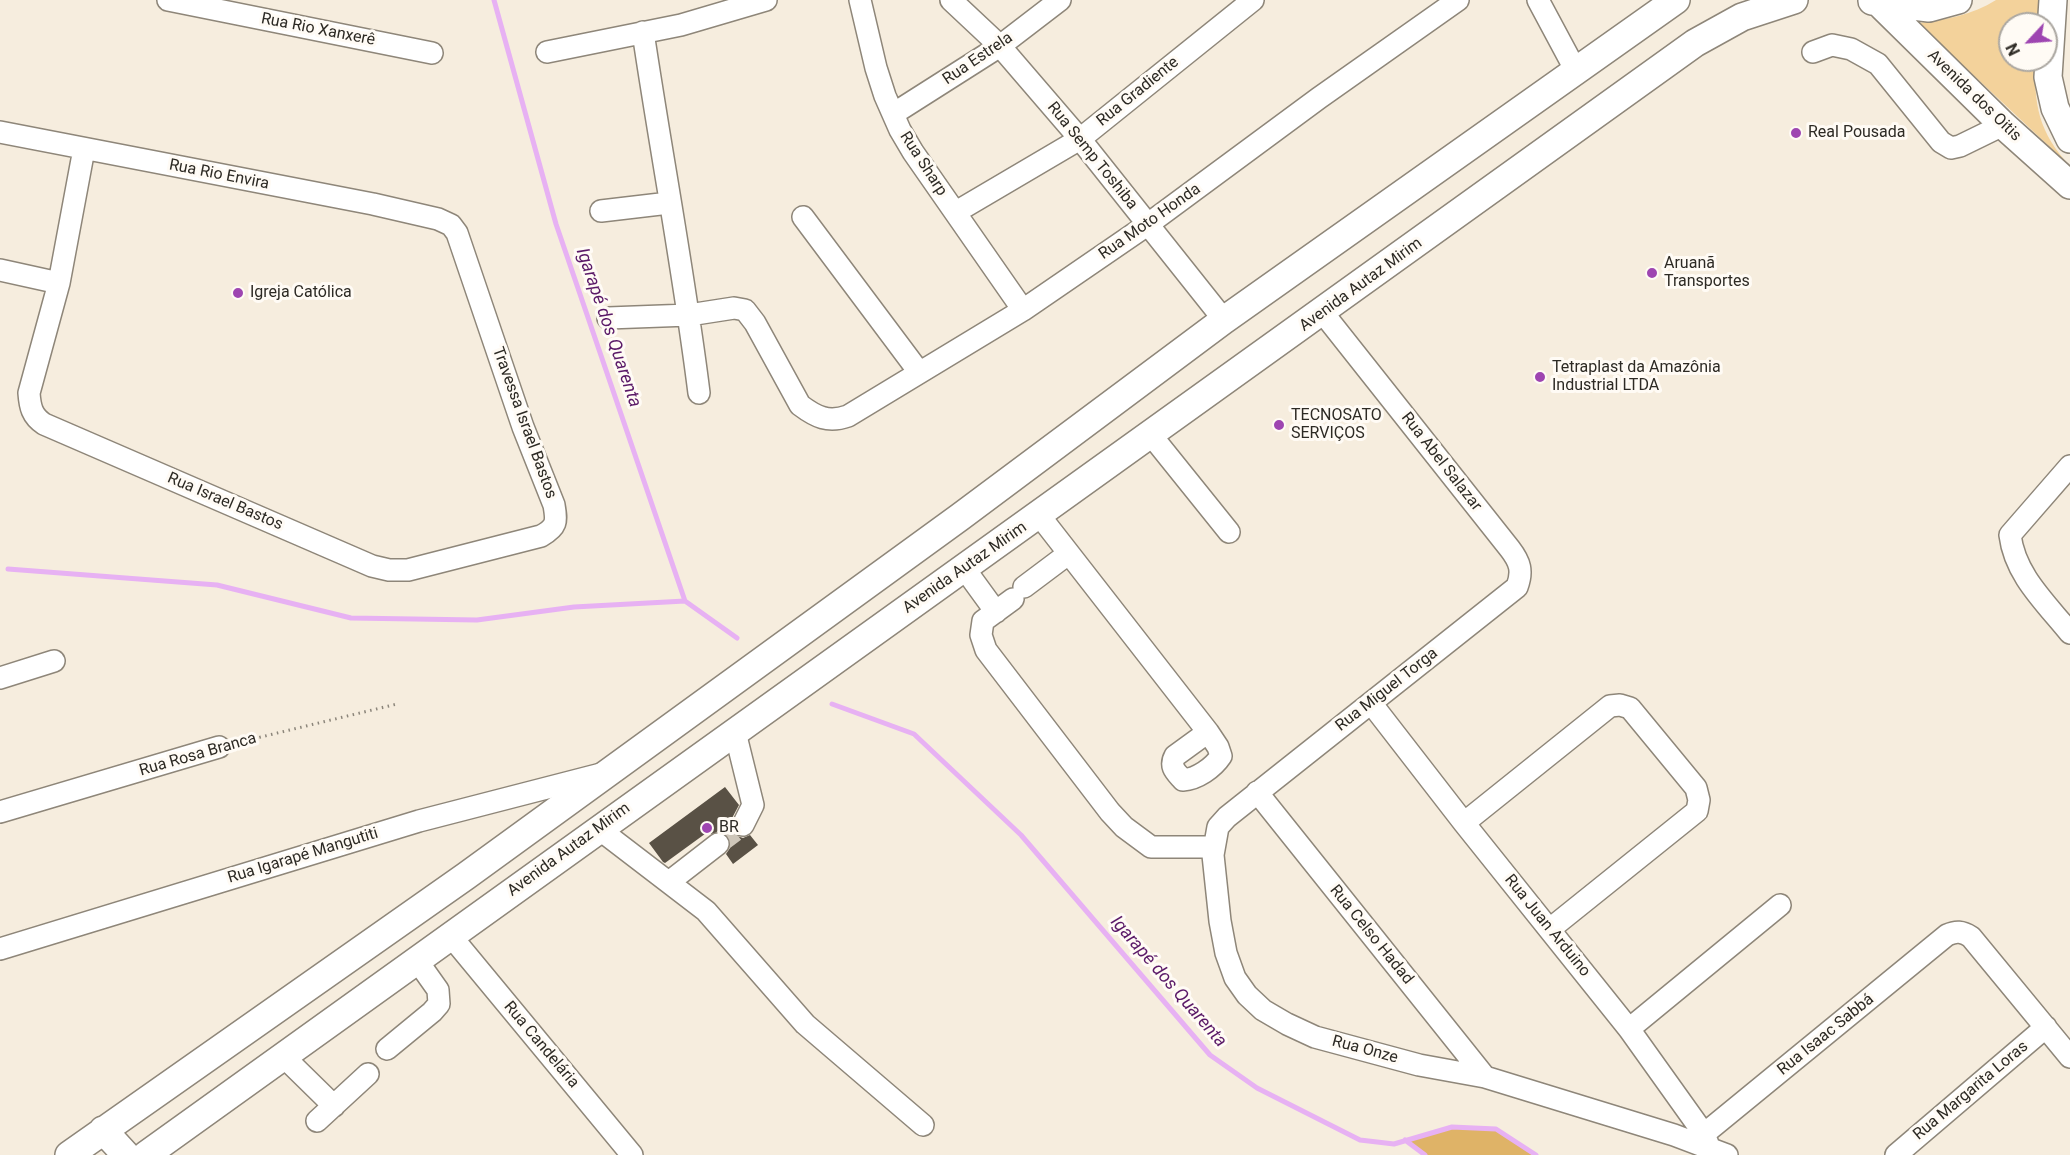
<!DOCTYPE html>
<html>
<head>
<meta charset="utf-8">
<style>
	body { margin:0 }
	#map { position:relative; width:2070px; height:1155px; overflow:hidden; background:#f6edde; font-family:Roboto,sans-serif }
	canvas { display:block }
	.north { position:absolute; left:1998px; top:12px; width:60px; height:60px; box-sizing:border-box; background:#fffbf5; border:2px solid #aba7a1; border-radius:50%; rotate:244deg; font-size:16px; font-weight:700; line-height:24px; text-align:center; color:#2d2a24 }
	.north::after { content:''; display:block; margin:auto; width:21px; height:27px; background:#9e45b1; clip-path:polygon(50% 0,100% 100%,50% 72%,0 100%) }
</style>
</head>
<body>
<div id="map">
<canvas width="2070" height="1155"></canvas>
<div class="north">N</div>
</div>
<script>
const ctx = document.querySelector('canvas').getContext('2d');
ctx.lineJoin = 'round';
function fill(path, color) { ctx.fillStyle = color; ctx.fill(path, 'evenodd'); }
function strokePath(path, color, width, dash) { ctx.strokeStyle = color; ctx.lineWidth = width; ctx.lineCap = dash ? 'butt' : 'round'; ctx.setLineDash(dash || []); ctx.stroke(path); }
function drawText(font, color, halo, rows, align = 'center') {
  ctx.font = font + ' Roboto,sans-serif'; ctx.lineWidth = 6; ctx.setLineDash([]); ctx.textBaseline = 'middle'; ctx.strokeStyle = halo; ctx.fillStyle = color; for (const [text, x, y, turn = 0] of rows) {
    ctx.save(); ctx.translate(x, y); ctx.rotate((+turn || 0) * Math.PI / 180); ctx.textAlign = isNaN(turn) ? turn : align; if (halo) ctx.strokeText(text, 0, 0); ctx.fillText(text, 0, 0); ctx.restore();
  }
}
fill(new Path2D(`
	M1996 0H2039L2038 24H2010V60H2036C2033 104 2039 133 2070 166L1918 23C1946 20 1972 15 1996 0Z`), '#f3d29b');
fill(new Path2D(`
	M1452 1127 1496 1129 1536 1155H1425L1405 1140Z`), '#dfb367');
strokePath(new Path2D(`
	M494 0 556 224 685 601 737 638
	M8 569 217 585 351 618 477 620 574 607 685 601
	M832 704 914 734 1021 835 1210 1055 1257 1088 1360 1140 1394 1144 1452 1127 1496 1129 1536 1155
	M1405 1140 1425 1155`), '#e7b1f3', 5);
fill(new Path2D(`
	M725 787 739 805 731 820 732 831 737 836 743 838 750 835 758 845 733 864 726 854 730 848 728 837 722 832 711 834 709 831 665 863 663 862 649 843Z`), '#595145');
strokePath(new Path2D(`
	M718 844 743 825`), '#cec6b9', 21, [21, 10]);
const minor = new Path2D(`
	M168 0 432 53
	M860 0 876 68 885 96 900 130 913 152 1023 310
	M951 0 1000 46 1080 139 1224 320
	M1538 0 1576 71
	M643 32C661 153 684 272 699 393
	M547 52 681 25 766 0
	M1813 52 1832 45 1851 49 1878 64 1941 142 1951 148 1960 146 2003 125
	M893 114 1000 46 1060 0
	M0 132 373 204 438 219 451 225 457 233 523 427 554 505C557 522 557 527 541 536L408 570H389L372 566 44 424C32 416 30 407 29 393L59 283 84 149
	M601 211 669 203
	M956 212 1080 139 1253 0
	M803 217 919 372
	M0 270 59 283
	M1323 313 1510 549C1520 562 1523 571 1517 587L1227 817 1218 827 1213 855 1220 921 1226 953 1235 978 1247 995 1263 1010 1287 1024 1315 1037 1419 1065 1485 1077 1674 1135 1727 1155
	M608 318 689 315 734 308 745 310 755 323 800 405C816 417 828 423 848 416L1023 310 1147 225 1319 98 1458 0
	M1151 435 1229 532
	M2070 466 2010 535C2015 575 2045 602 2070 633
	M1039 515 1208 732 1218 747 1221 756C1213 768 1197 779 1183 780 1176 772 1169 767 1175 756L1208 732
	M964 568 996 612
	M1024 587 1068 554
	M1013 599 983 621 981 635 986 650 1110 812 1124 827 1151 847H1214
	M0 678 54 661
	M1371 703 1464 823 1629 1029 1704 1134 1712 1154
	M735 732 753 805 743 825
	M1257 792 1485 1077
	M0 812 219 747
	M1464 823 1610 706 1620 705 1630 708 1696 788 1699 800 1697 811 1550 929
	M599 829 706 911 805 1024 923 1125
	M669 882 718 844
	M450 935 632 1155
	M0 949 419 821 601 774
	M1629 1029 1780 905
	M387 1049 432 1012 439 1004 438 990 416 959
	M283 1056 334 1106
	M317 1121 368 1074
	M1704 1134 1947 935C1956 931 1962 931 1971 937L2070 1057
	M1896 1155 2046 1027`);
const major = new Path2D(`
	M2053 0 2048 77 2055 108 2070 139
	M1872 1 1929 8 1958 0
	M1880 4 2003 125 2070 185
	M103 1130 126 1155
	M69 1155 466 876 960 517 1224 320 1676 0
	M146 1155C661 783 1180 416 1695 43L1742 17 1794 0`);
strokePath(minor, '#8e8679', 24);
strokePath(major, '#8e8679', 30);
strokePath(new Path2D(`
	M236 743 397 704`), '#8c867b', 3, [1.5, 4.5]);
strokePath(minor, '#fff', 21);
strokePath(major, '#fff', 27);
for (const [x, y, r, color] of [
	[1796,133,6,"#9e45b1"],
	[1652,273,6,"#9e45b1"],
	[238,293,6,"#9e45b1"],
	[1540,377,6,"#9e45b1"],
	[1279,425,6,"#9e45b1"],
	[707,828,6,"#9e45b1"]
]) { const dot = new Path2D(); dot.arc(x, y, r, 0, 2 * Math.PI); ctx.fillStyle = color; ctx.fill(dot); strokePath(dot, '#fffbf5', 2); }
drawText('16px', '#2d2a24', '#fffbf5', [
	["Rua Rio Xanxerê",318,30,11],
	["Rua Estrela",978,59,-34],
	["Rua Gradiente",1138,92,-39],
	["Avenida dos Oitis",1974,96,44],
	["Rua Semp Toshiba",1092,156,51],
	["Rua Sharp",923,164,57],
	["Rua Rio Envira",219,175,11],
	["Rua Moto Honda",1150,222,-35],
	["Avenida Autaz Mirim",1361,285,-36],
	["Travessa Israel Bastos",524,423,70],
	["Rua Abel Salazar",1441,462,52],
	["Rua Israel Bastos",225,502,23],
	["Avenida Autaz Mirim",965,568,-35],
	["Rua Miguel Torga",1387,690,-38],
	["Rua Rosa Branca",198,755,-16],
	["Avenida Autaz Mirim",569,850,-36],
	["Rua Igarapé Mangutiti",303,856,-17],
	["Rua Juan Arduino",1547,926,51],
	["Rua Celso Hadad",1371,935,51],
	["Rua Isaac Sabbá",1826,1035,-39],
	["Rua Candelária",541,1045,50],
	["Rua Onze",1365,1050,15],
	["Rua Margarita Loras",1971,1091,-40]
]);
drawText('16px', '#2d2a24', '#fffbf5', [
	["Real Pousada",1808,133],
	["Aruanã",1664,264],
	["Transportes",1664,282],
	["Igreja Católica",250,293],
	["Tetraplast da Amazônia",1552,368],
	["Industrial LTDA",1552,386],
	["TECNOSATO",1291,416],
	["SERVIÇOS",1291,434],
	["BR",719,828]
], 'left');
drawText('italic 18px', '#5a1967', '#fffbf5', [
	["Igarapé dos Quarenta",608,328,71],
	["Igarapé dos Quarenta",1168,982,49]
]);
</script>
</body>
</html>
